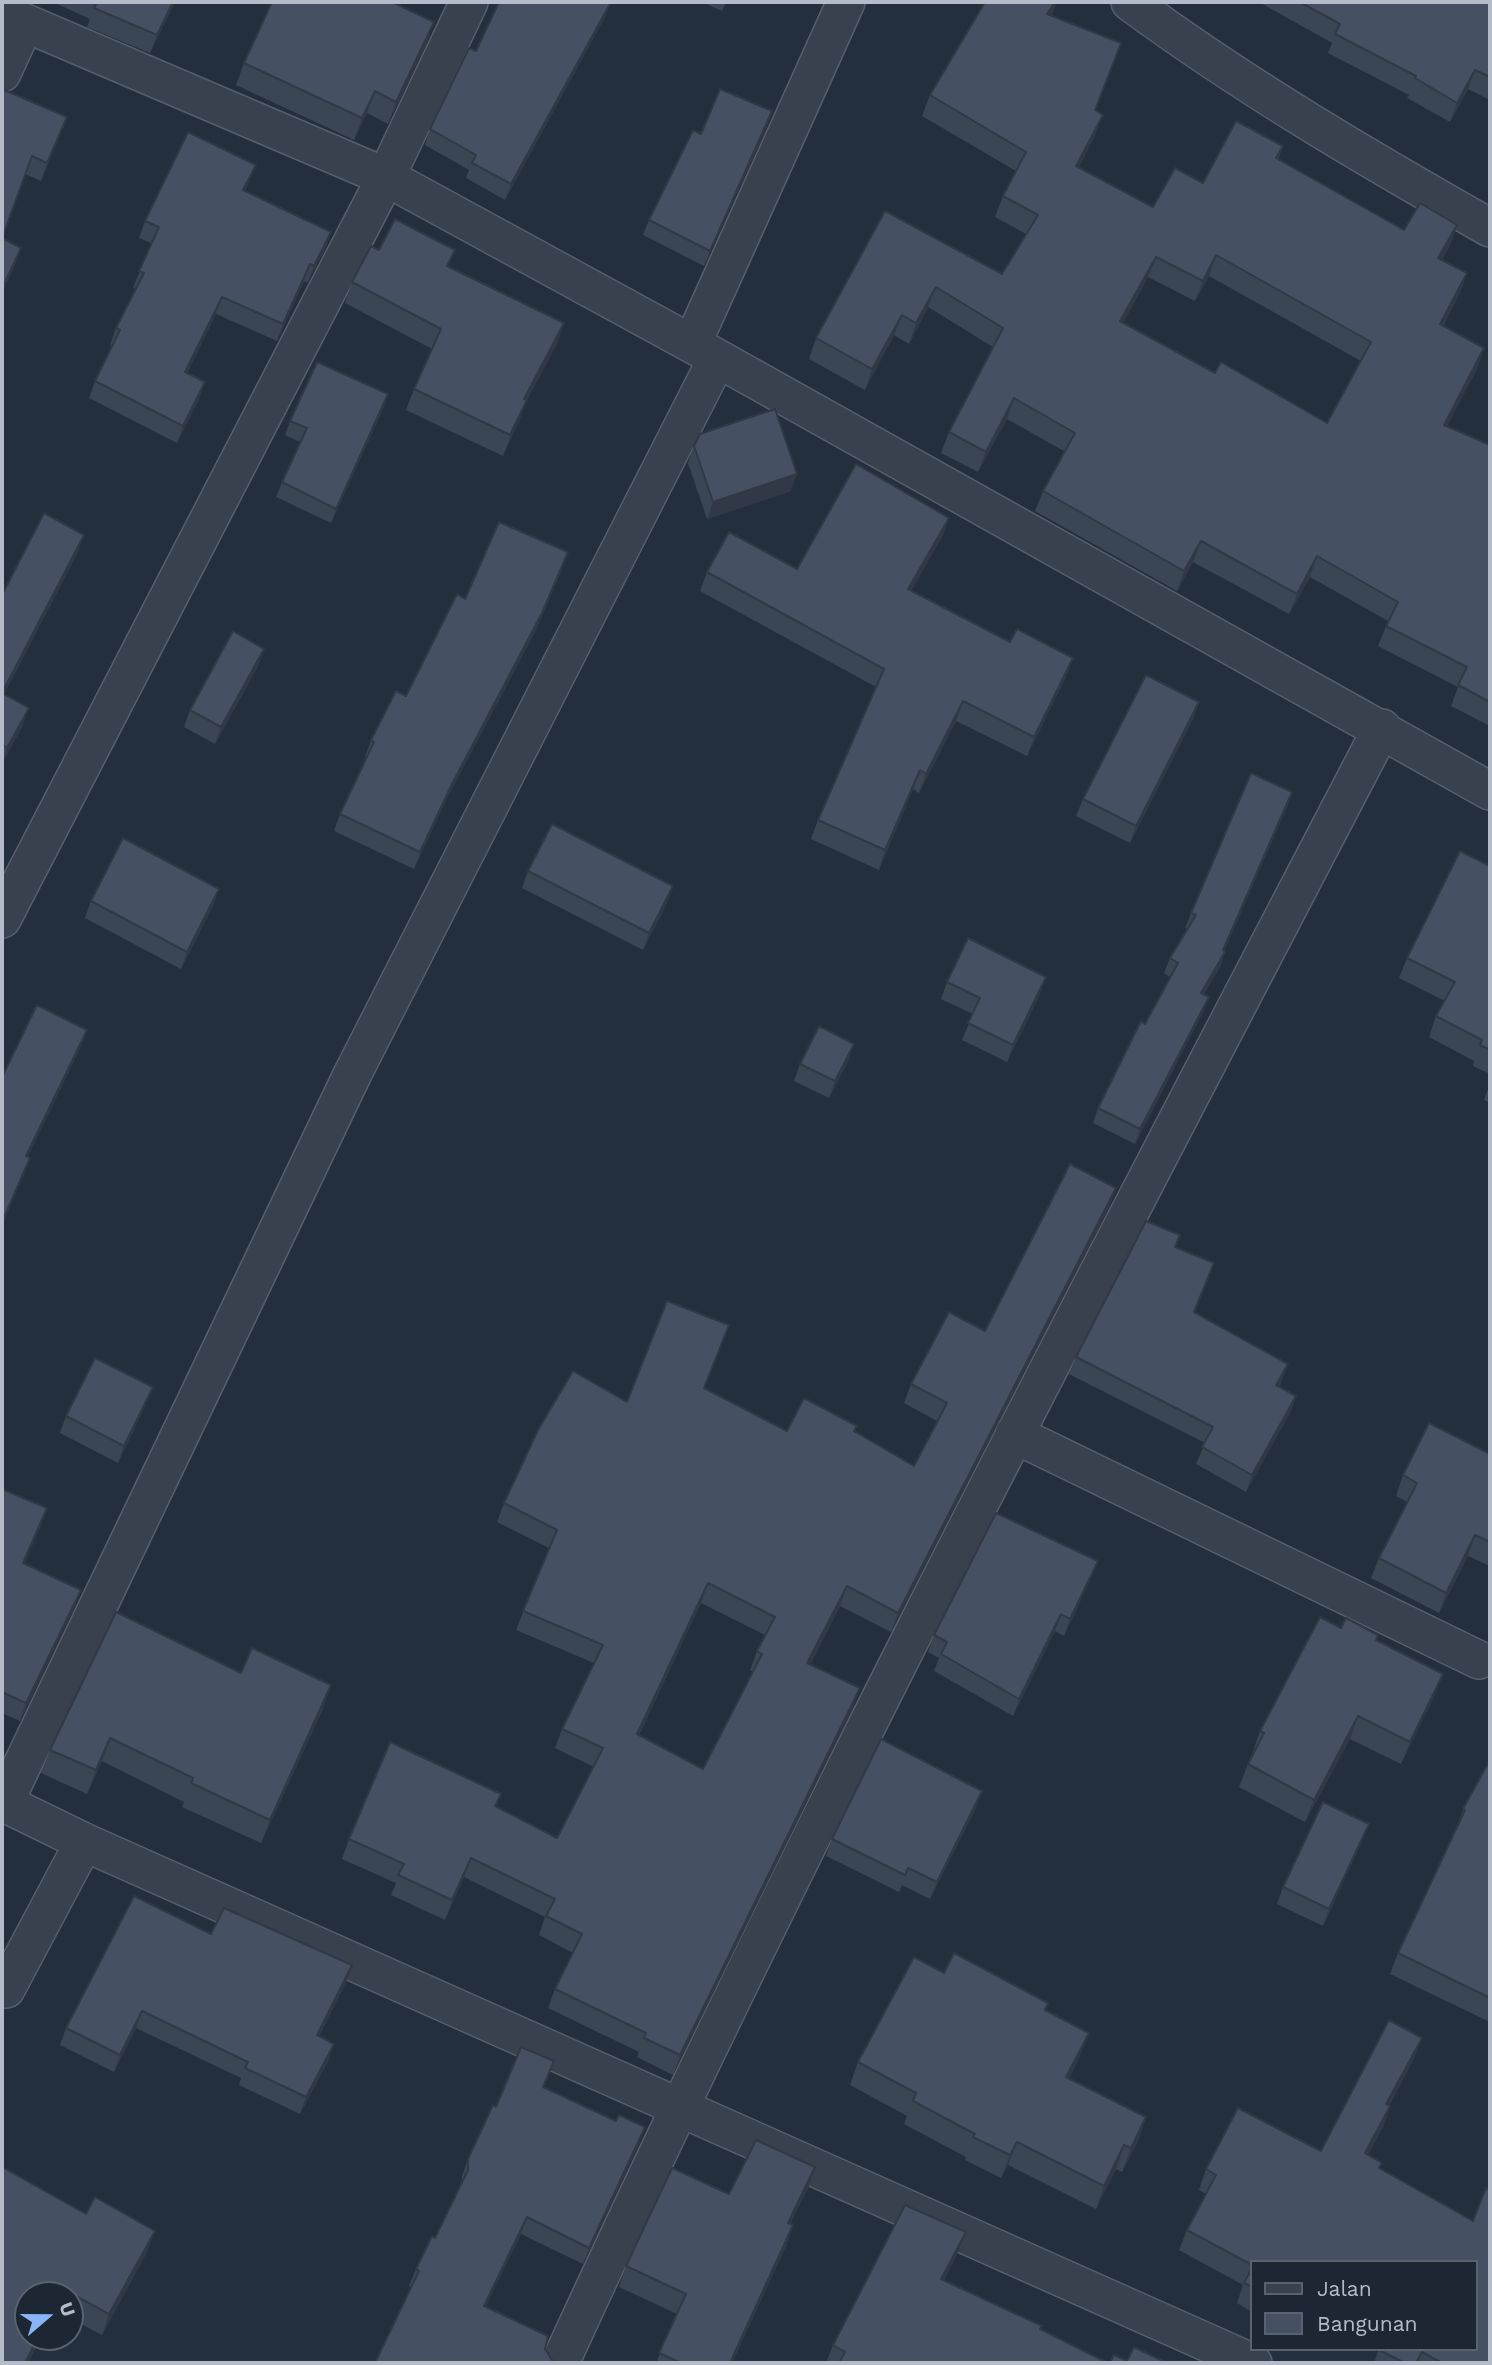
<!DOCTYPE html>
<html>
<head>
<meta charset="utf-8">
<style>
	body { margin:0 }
	#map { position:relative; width:1492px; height:2365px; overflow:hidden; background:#242f3e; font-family:"Work Sans",sans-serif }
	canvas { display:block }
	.frame { position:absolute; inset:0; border:4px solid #b4bcc9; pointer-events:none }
	.legend { position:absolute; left:1250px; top:2260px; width:228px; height:91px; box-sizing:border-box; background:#1d2633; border:2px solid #59626f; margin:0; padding:9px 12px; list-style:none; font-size:21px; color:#b4bcc9 }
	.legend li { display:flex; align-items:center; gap:14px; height:35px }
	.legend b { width:35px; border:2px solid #59626f }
	.north { position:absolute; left:14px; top:2281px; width:70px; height:70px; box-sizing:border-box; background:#1d2633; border:2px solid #59626f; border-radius:50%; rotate:70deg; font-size:19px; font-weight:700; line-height:28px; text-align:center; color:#b4bcc9 }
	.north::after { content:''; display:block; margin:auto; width:24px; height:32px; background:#8ab4f8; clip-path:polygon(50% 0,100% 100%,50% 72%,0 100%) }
</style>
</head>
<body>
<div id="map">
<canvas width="1492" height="2365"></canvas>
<div class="frame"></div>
<ul class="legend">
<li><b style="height:9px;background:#38414e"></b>Jalan</li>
<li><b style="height:19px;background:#455162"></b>Bangunan</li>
</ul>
<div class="north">U</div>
</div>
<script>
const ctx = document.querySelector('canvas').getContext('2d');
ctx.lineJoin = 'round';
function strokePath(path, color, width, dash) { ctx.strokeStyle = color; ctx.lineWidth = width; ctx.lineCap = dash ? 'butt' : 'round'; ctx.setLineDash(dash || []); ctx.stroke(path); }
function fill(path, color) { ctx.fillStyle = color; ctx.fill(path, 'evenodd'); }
const minor = new Path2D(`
	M1130 2C1244 86 1367 158 1490 228
	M2 13 386 177 692 344 1490 791
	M2 73 25 23
	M692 344 846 2
	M2 919 386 177 469 2
	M1014 1434 1479 1660
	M2 1802 84 1842 1253 2363
	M4 1803 352 1075 717 359
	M6 1989 84 1842
	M560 2363C814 1809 1100 1269 1382 728`);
strokePath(minor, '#565f6c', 40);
strokePath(minor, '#38414e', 37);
fill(new Path2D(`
	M53 2H175L150 53 87 27 90 19Z
	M702 2H726L722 11Z
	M1259 2H1490V100L1468 89 1450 122 1407 98 1409 95 1328 53 1332 43Z
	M1053 12 1051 15 1095 111 1103 115 1095 135 1079 167 1153 207 1283 146 1278 159 1404 230 1457 225 1450 245 1442 260 1467 273 1460 293 1443 326 1484 348 1477 369 1447 426 1490 445V726L1451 706 1458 687 1378 646 1388 621 1310 577 1289 614 1193 562 1177 591 1035 511 1043 491 1064 451 1007 419 978 472 941 453 949 432 993 347 928 307 909 344 894 335 865 390 809 359 816 338 885 211 1002 274 1026 234 995 217 1003 196 1016 171 922 116 930 95ZM1209 276 1361 361 1327 423 1215 373 1123 323 1148 277 1195 301Z
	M606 15 505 200 466 178 469 170 425 145 430 129 476 51Z
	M434 22 426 45 388 124 367 113 354 140 236 85 244 63Z
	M2 89 67 117 41 181 25 174 2 238 15 265 2 293Z
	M767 127 704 266 643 235 649 220 701 134Z
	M256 165 245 191 331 232 325 249 307 283 304 281 277 341 216 314 187 373 199 399 177 443 89 398 95 381 112 346 110 345 116 328 136 289 133 288 151 243 139 238 145 221Z
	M379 250 449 267 564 323 557 344 526 402 519 421 503 456 406 410 414 389 432 349 345 303 352 282Z
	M388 394 383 409 331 523 276 497 282 482 300 442 285 435 290 421Z
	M694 446 791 491 707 519 688 463Z
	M949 518 942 537 911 591 1010 642 1073 658 1066 677 1027 756 956 721 919 793 913 789 879 870 811 839 818 820 876 687 700 591 707 572 797 569Z
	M78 552 4 694 23 725 2 764V595Z
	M562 569 536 630 446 800 414 869 334 831 340 814 366 758 365 757 371 740 406 696 465 599Z
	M264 649 258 666 215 744 184 727 190 710Z
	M1199 702 1193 719 1130 843 1076 816 1083 799Z
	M1292 792 1287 807 1224 951 1225 952 1220 967 1204 994 1209 997 1203 1012 1135 1144 1093 1123 1098 1108 1170 977 1164 973 1170 958 1188 929 1185 928 1191 913Z
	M1490 866V1074L1473 1066 1474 1061 1429 1037 1436 1016 1445 1001 1399 978 1407 958Z
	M528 871 667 903 643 950 522 888Z
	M219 889 213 906 181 969 85 918 91 901Z
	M947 982 1040 994 1007 1062 962 1040 973 1014 941 999Z
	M854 1044 848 1061 829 1098 794 1081 800 1064Z
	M1490 1084V1103L1484 1100Z
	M1116 1188 1109 1207 891 1632 840 1606 810 1665 853 1708 673 2075 637 2057 639 2052 548 2008 555 1989 573 1953 539 1935 545 1917 464 1877 445 1920 391 1895 396 1883 342 1859 349 1839 496 1806 557 1838 594 1767 555 1748 562 1729 594 1663 516 1630 549 1548 497 1522 504 1503 627 1402 722 1344 704 1389 787 1431 857 1426 855 1432 914 1466 937 1421 904 1403 911 1384 985 1331ZM701 1603 765 1635 757 1651 750 1670 753 1672 703 1769 639 1735Z
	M1175 1248 1195 1312 1282 1381 1279 1387 1296 1396 1290 1413 1246 1492 1196 1464 1205 1443 1069 1374 1076 1357Z
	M146 1404 118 1463 60 1433 66 1416Z
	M1490 1454V1566L1468 1556 1439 1613 1371 1578 1379 1558 1407 1502 1396 1496 1403 1475Z
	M2 1489 47 1508 24 1564 81 1590 74 1608 20 1721 2 1713Z
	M1091 1578 1064 1636 1055 1631 1013 1716 934 1671 939 1658 928 1652 934 1635Z
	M1341 1628 1376 1640 1434 1697 1401 1764 1350 1739 1305 1822 1239 1787 1248 1764 1253 1755 1252 1754 1260 1731Z
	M241 1673 323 1709 261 1843 182 1807 184 1802 102 1761 87 1794 41 1773 50 1750Z
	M1490 1760V2022L1390 1974 1398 1953 1456 1830 1463 1809Z
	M976 1808 930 1899 902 1885 899 1892 826 1856 832 1839Z
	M1362 1841 1323 1926 1277 1904 1283 1887Z
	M211 1934 346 1982 319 2036 334 2044 328 2061 300 2114 239 2085 241 2078 136 2028 114 2072 60 2045 66 2028Z
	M944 1973 1046 2011 1080 2056 1069 2078 1146 2117 1138 2141 1122 2172 1116 2169 1096 2209 1008 2165 1001 2178 965 2160 966 2157 904 2124 907 2116 850 2085 858 2062Z
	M1422 2038 1414 2058 1389 2106H1390L1383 2127 1368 2155 1380 2168 1490 2363H1374L1379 2349H1476L1252 2262V2312L1237 2303 1243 2285 1179 2250 1187 2230 1206 2194 1199 2190 1206 2169 1321 2151Z
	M544 2087 616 2121 645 2127 639 2144 583 2264 521 2234 485 2307 545 2349 409 2286 416 2269 435 2238 462 2182V2176L468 2159 496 2107Z
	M2 2167 147 2252 102 2335 70 2318V2295H28V2337H41L28 2363Z
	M815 2167 808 2188 790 2224 793 2225 786 2246 732 2363H656L677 2314 619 2287 626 2266 729 2194Z
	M966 2232 957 2254 944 2280 1108 2363H826L833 2345Z`), '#3b4654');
fill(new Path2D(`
	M173 2H175L150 53 157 35Z
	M611 2 606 15 505 200 511 184Z
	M1055 2H1057L1053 12 1040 34 1047 14Z
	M434 22 426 45 388 124 396 102Z
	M1475 70 1468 89 1450 122 1457 103Z
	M375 91 367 113 354 140 362 118Z
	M772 111 767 127 704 266 710 251Z
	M1103 115 1095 135 1069 186 1076 166Z
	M67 117 61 134 41 181 47 163Z
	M256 165 249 182 237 207 243 190Z
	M1457 225 1450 245 1431 278 1438 258Z
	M331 232 325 249 307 283 314 266Z
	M21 248 15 265 2 293V289Z
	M1216 255 1209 276 1195 301 1203 281Z
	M1156 257 1148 277 1113 341 1120 321Z
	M310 264 304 281 277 341 283 324Z
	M1467 273 1460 293 1432 345 1440 324Z
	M936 287 928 307 909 344 916 323Z
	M222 297 216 314 179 389 185 372Z
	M902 315 894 335 865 390 872 369Z
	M564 323 557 344 526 402 519 421 503 456 524 399Z
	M1484 348 1477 369 1437 445 1444 425Z
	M205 382 199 399 177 443 183 426Z
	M388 394 383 409 331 523 336 509Z
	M1014 398 1007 419 978 472 986 452Z
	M797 474 791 491 707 519 713 502Z
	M949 518 942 537 901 609 908 589Z
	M84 535 78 552 2 699V695Z
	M1201 541 1193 562 1177 591 1184 571Z
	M568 552 536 630 446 800 414 869 420 852 452 784Z
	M1317 556 1310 577 1289 614 1297 594Z
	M264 649 258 666 215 744 221 727Z
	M1073 658 1066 677 1027 756 1034 737Z
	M963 701 956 721 919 793 926 774Z
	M1199 702 1193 719 1130 843 1136 826Z
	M29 708 23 725 2 764 7 748Z
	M920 770 913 789 879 870 885 850Z
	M1292 792 1287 807 1219 963 1225 952 1220 967 1196 1008 1201 993 1223 950Z
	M673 886 667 903 643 950 649 933Z
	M219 889 213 906 181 969 187 952Z
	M1046 977 1040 994 1007 1062 1013 1045Z
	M1209 997 1203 1012 1135 1144 1140 1129Z
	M87 1030 81 1047 20 1173 26 1156Z
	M854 1044 848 1061 829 1098 835 1081Z
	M30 1158 24 1175 2 1225V1222Z
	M1116 1188 1109 1207 891 1632 898 1613Z
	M1288 1364 1282 1381 1270 1402 1276 1385Z
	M153 1387 146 1404 118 1463 124 1446Z
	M1296 1396 1290 1413 1246 1492 1252 1475Z
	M47 1508 41 1526 17 1581 23 1563Z
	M1475 1535 1468 1556 1439 1613 1446 1593Z
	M1098 1561 1091 1578 1064 1636 1070 1619Z
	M708 1583 701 1603 630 1753 637 1734Z
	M847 1586 840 1606 800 1683 807 1663Z
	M81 1590 74 1608 20 1721 26 1703Z
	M1061 1614 1055 1631 1013 1716 1019 1699Z
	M1443 1674 1434 1697 1401 1764 1410 1742Z
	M331 1685 323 1709 261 1843 270 1820Z
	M860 1688 853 1708 673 2075 680 2055Z
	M1358 1716 1350 1739 1305 1822 1314 1800Z
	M110 1738 102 1761 87 1794 96 1770Z
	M982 1791 976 1808 930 1899 937 1882Z
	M1369 1824 1362 1841 1323 1926 1329 1909Z
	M471 1858 464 1877 445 1920 452 1900Z
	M352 1965 346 1982 311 2052 317 2035Z
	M142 2011 136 2028 114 2072 120 2055Z
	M1089 2033 1080 2056 1057 2100 1066 2077Z
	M1422 2038 1414 2058 1378 2125 1386 2104Z
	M334 2044 328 2061 300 2114 306 2097Z
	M1390 2106 1383 2127 1357 2174 1365 2153Z
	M1146 2117 1138 2141 1122 2172 1131 2148Z
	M645 2127 639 2144 583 2264 589 2248Z
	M1017 2142 1008 2165 1001 2178 1010 2155Z
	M1124 2145 1116 2169 1096 2209 1104 2186Z
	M815 2167 808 2188 780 2243 788 2223Z
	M527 2217 521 2234 478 2323 484 2306Z
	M793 2225 786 2246 732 2363H730Z
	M155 2231 147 2252 102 2335 109 2314Z
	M966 2232 957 2254 933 2302 941 2279Z
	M38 2337H41L28 2363H25Z`), '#303945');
const building = new Path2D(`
	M97 2H173L157 35 94 8Z
	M272 2H392L434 22 396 102 375 91 362 118 244 63Z
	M499 2H611L511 184 472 163 476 155 430 129 469 48 476 51Z
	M985 2H1055L1047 14 1121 43 1095 110 1103 115 1076 166 1153 207 1175 168 1203 183 1236 121 1283 146 1276 158 1404 230 1420 203 1457 225 1438 258 1467 273 1440 324 1484 348 1444 425 1490 445V702L1458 685 1467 667 1386 626 1398 602 1317 556 1297 594 1201 541 1184 571 1043 491 1075 433 1014 398 986 452 949 432 1003 328 936 287 916 323 902 315 872 369 816 338 885 211 1002 274 1038 215 1003 196 1026 152 930 95ZM1216 255 1371 342 1327 423 1221 362 1215 373 1120 321 1156 257 1203 281Z
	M1300 2H1490V77L1475 70 1457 103 1415 78 1416 76 1335 34 1340 24Z
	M2 89 67 117 47 163 32 156 2 238 21 248 2 289Z
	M720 89 772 111 710 251 649 220 693 130 701 134Z
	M188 132 256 165 243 190 331 232 314 266 310 264 283 324 222 297 185 372 205 382 183 426 95 381 120 330 116 328 144 273 139 271 159 227 145 221Z
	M395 219 455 250 447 266 564 323 524 399 527 400 510 435 414 389 441 329 352 282 371 246 379 250Z
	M317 362 388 394 336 509 282 482 307 428 290 421Z
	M775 409 797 474 713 502 694 446 700 434Z
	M856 464 949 518 908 589 1010 642 1017 629 1073 658 1034 737 963 701 926 774 920 770 885 850 818 820 884 669 707 572 729 532 797 569Z
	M44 513 84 535 2 693 29 708 7 748 2 744V595Z
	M499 522 568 552 542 613 452 784 420 852 340 814 374 742 371 740 396 691 406 696 457 594 465 599Z
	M233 631 264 649 221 727 190 710Z
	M1146 675 1199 702 1136 826 1083 799Z
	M1251 773 1292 792 1223 950 1225 952 1201 993 1209 997 1140 1129 1098 1108 1141 1021 1145 1024 1178 963 1170 958 1196 915 1191 913Z
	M552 824 673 886 649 933 528 871Z
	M123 838 219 889 187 952 91 901Z
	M1460 851 1490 866V1050L1480 1045 1482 1040 1436 1016 1455 982 1407 958Z
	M968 938 1046 977 1013 1045 968 1023 980 998 947 982Z
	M37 1005 87 1030 26 1156 30 1158 2 1222V1077Z
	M819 1026 854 1044 835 1081 800 1064Z
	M1070 1164 1116 1188 898 1613 847 1586 807 1663 860 1688 680 2055 644 2038 646 2033 555 1989 582 1934 546 1916 555 1899 471 1858 452 1900 398 1875 404 1864 349 1839 390 1742 501 1794 495 1806 557 1838 603 1748 562 1729 603 1645 523 1611 557 1530 504 1503 538 1430 573 1371 627 1402 667 1301 729 1325 704 1388 787 1431 804 1398 857 1426 854 1431 914 1466 947 1403 911 1384 949 1312 985 1331ZM708 1583 775 1617 757 1651 762 1654 703 1769 637 1734Z
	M1146 1221 1180 1235 1175 1247 1214 1263 1194 1312 1288 1364 1276 1385 1296 1396 1252 1475 1202 1447 1213 1427 1076 1357Z
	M95 1358 153 1387 124 1446 66 1416Z
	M1429 1423 1490 1454V1542L1475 1535 1446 1593 1379 1558 1417 1483 1403 1475Z
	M2 1489 47 1508 23 1563 81 1590 26 1703 2 1692Z
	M996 1513 1098 1561 1070 1619 1061 1614 1019 1699 941 1654 947 1642 934 1635Z
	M116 1612 241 1673 252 1648 331 1685 270 1820 191 1783 193 1778 110 1738 96 1770 50 1750Z
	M1320 1617 1341 1628 1346 1618 1378 1635 1376 1640 1443 1674 1410 1742 1358 1716 1314 1800 1248 1764 1264 1733 1260 1731Z
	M881 1739 982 1791 937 1882 908 1868 905 1875 832 1839Z
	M1490 1760V1998L1398 1953 1465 1810 1463 1809Z
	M1323 1802 1369 1824 1329 1909 1283 1887Z
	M134 1896 211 1934 224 1908 352 1965 317 2035 334 2044 306 2097 245 2068 248 2062 142 2011 120 2055 66 2028Z
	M954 1953 1048 2003 1045 2010 1089 2033 1066 2077 1146 2117 1131 2148 1124 2145 1104 2186 1017 2142 1010 2155 973 2137 975 2134 913 2101 916 2093 858 2062 914 1957 944 1973Z
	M1389 2020 1422 2038 1386 2104 1390 2106 1365 2153 1382 2163 1379 2168 1473 2221 1486 2188 1490 2190V2361L1489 2363H1442L1422 2352 1416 2363H1405L1379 2350 1476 2349V2262H1252V2265L1187 2230 1216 2175 1206 2169 1238 2108 1321 2151Z
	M521 2047 554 2061 543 2087 616 2121 619 2115 645 2127 589 2248 527 2217 484 2306 548 2336 545 2349 554 2363H375L419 2271 416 2269 432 2236 435 2238 468 2170V2159L493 2105 496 2107Z
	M756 2140 815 2167 788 2223 793 2225 730 2363H681L659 2353 686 2294 626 2266 672 2168 729 2194Z
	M2 2167 86 2214 95 2197 155 2231 109 2314 62 2288 59 2295H28V2337H38L25 2363H2Z
	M905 2205 966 2232 941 2279 1042 2326 1040 2329 1108 2363H839L845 2352 833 2345Z
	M1252 2268V2287L1244 2283Z
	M1134 2347 1167 2363H1110L1114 2355 1127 2361Z`);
fill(building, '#455162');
strokePath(building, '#303945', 2);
</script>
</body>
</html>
